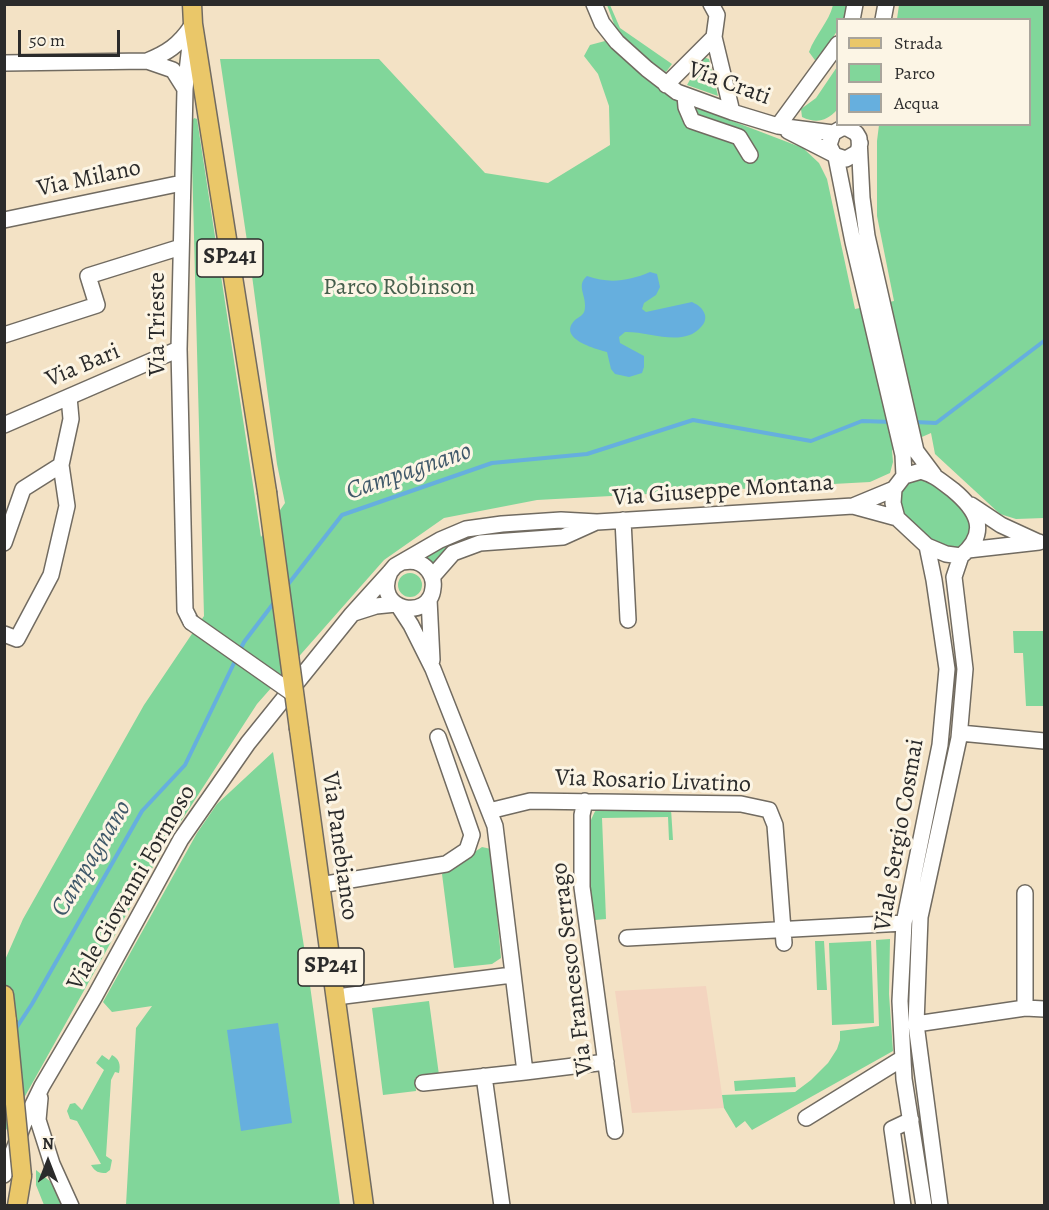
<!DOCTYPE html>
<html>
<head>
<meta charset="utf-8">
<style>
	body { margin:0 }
	#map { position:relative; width:1049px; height:1210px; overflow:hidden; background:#f3e2c5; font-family:Alegreya,serif }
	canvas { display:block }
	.frame { position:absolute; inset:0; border:6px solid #2b2b2b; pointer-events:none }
	.legend { position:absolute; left:836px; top:18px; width:195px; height:108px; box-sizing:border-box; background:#fcf5e5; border:2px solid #a8a49b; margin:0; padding:8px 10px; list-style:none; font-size:18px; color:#2b2b2b }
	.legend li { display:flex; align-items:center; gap:12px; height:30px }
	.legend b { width:30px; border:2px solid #a8a49b }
	.north { position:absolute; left:18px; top:1132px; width:60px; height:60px; -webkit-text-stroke:4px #fcf5e5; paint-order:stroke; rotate:0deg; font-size:16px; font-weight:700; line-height:24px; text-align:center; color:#2b2b2b }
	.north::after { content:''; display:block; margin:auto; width:21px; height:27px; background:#2b2b2b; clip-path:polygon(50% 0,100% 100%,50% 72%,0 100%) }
	.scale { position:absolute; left:18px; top:30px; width:102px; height:27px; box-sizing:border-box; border:3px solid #2b2b2b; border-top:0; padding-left:8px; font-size:18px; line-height:21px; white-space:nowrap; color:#2b2b2b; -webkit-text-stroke:4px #fcf5e5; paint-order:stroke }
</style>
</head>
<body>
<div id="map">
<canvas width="1049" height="1210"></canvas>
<div class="frame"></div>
<ul class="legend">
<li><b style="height:8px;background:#eac769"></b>Strada</li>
<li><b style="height:16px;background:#81d69a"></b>Parco</li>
<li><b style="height:16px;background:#66afde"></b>Acqua</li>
</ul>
<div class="north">N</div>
<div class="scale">50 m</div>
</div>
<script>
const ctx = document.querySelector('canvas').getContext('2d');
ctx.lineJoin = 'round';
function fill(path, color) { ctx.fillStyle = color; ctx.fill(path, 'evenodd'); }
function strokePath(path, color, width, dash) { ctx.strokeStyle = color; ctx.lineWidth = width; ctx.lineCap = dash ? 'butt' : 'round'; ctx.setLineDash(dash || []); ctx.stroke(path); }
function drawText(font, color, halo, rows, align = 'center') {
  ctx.font = font + ' Alegreya,serif'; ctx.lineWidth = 6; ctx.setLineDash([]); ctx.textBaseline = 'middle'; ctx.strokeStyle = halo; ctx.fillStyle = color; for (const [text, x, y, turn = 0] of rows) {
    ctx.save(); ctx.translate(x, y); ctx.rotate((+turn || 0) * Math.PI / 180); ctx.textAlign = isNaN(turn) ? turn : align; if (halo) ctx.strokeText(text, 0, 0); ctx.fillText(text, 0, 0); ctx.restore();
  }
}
fill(new Path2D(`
	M706 986 724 1108 632 1113 615 991Z`), '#f3d4bf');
fill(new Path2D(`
	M607 5H610L620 28 672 64 666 72 642 56 617 32Z
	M833 5H849L845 19 838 20 837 31 817 63 809 52C815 35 829 22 833 5Z
	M899 5H1044V518L1016 519 1000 514 935 454 931 433 892 450 893 462 890 473 870 482 537 500 444 518 384 560 257 704 163 849 5 1132V960L23 919 144 705 204 616 191 123 194 118 197 119 261 537 285 503 277 464 251 268 220 59H379L485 173 548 183 610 145 609 106 598 74 584 56 590 45 605 41 672 98 803 148 819 163 827 179 855 309 894 301 877 216V141L879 125 1030 124V20L897 19Z
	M703 57 709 59 718 96 687 85Z
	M837 67V110C826 121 817 124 802 117L801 109 816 98Z
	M921 474 966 506 975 526 960 553 929 543 900 516 897 490 906 478Z
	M561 525 574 529 480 540 433 571 415 559 467 534Z
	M398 585a12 12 0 1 1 24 0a12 12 0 1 1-24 0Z
	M1013 631H1044V706H1026L1023 653H1014Z
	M273 752 309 978 340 1205H126L136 1028 152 1006 112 1012 103 1002 197 833 217 804Z
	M598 807 671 809 673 840H669L668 817 602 818 606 919 595 920C591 885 576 837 598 807Z
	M482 847 491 849 501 958 492 964 454 968 442 874Z
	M890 939 889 994 893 1051 752 1130 745 1121 736 1128 724 1108 722 1095 795 1092 811 1080 828 1063 837 1049 840 1040V1031L879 1026 876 940Z
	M815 941H824L827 990H817Z
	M871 941 874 1023 832 1025 829 943Z
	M429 1001 439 1075 415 1078 416 1091 383 1095 372 1008Z
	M102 1055 109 1060 112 1055C119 1059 121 1064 119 1073L115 1072 111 1080 106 1156 112 1160 110 1170 106 1173C99 1173 95 1172 91 1165L101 1164 77 1121 70 1119 67 1111 70 1104 75 1103 82 1110 104 1070 96 1063Z
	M795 1077 796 1087 735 1091 734 1081Z
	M36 1170 51 1182 62 1205H44L36 1185Z`), '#81d69a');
fill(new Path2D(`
	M650 272 657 274 660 287 656 295 644 303 642 309 646 312 692 302C698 305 703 308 705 315 706 320 704 324 701 327 683 348 648 331 625 332L619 337 620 343 644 356V367L642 373 629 377 615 374 611 369 607 352C596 349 558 339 574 321 579 316 585 316 585 307 586 295 576 285 587 276 609 284 629 281 650 272Z
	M278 1023 292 1123 241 1131 227 1030Z`), '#66afde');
strokePath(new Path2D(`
	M915 422 936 423 1044 341
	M286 587 342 515 492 463 587 454 693 420 811 441 862 421 892 422
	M239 652 244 642 276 600
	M15 1030 32 1004 142 811 185 765 236 659`), '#66afde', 4);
const minor = new Path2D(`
	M594 4 602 23 617 42 647 69 677 92 732 112 778 126 833 133
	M852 20 855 4
	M883 20 886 4
	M191 36 185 89 179 349 185 610 191 622
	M714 37 732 112
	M147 61 173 70 185 89
	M4 63 147 61C167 53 179 45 191 27
	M666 85 714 37 717 15 711 4
	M685 95 686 107 692 121 739 137 750 155
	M778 126 838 44
	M788 131 833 154
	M860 143 858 152 846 159 834 155 829 145 833 133 842 128H847L856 133 859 138 862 198 867 236 916 451 934 475
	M836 157 853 242 903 455 904 476
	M4 220 182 183
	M4 335 97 305 88 276 181 247
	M4 425 179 349
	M921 471C935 475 942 482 953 490 977 510 990 532 961 556L946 554 927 546 897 518 893 503 894 489 904 476Z
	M971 505 1001 525 1038 542
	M853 506 894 489
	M623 520 628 620
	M4 543 23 489 61 465
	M968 550 1039 542
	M390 572C372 611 430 622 433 588 434 582 432 575 428 570 422 562 412 560 403 562
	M432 577 453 553 480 543 563 537 594 523
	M429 599 432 660
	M398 605 411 625 433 669 495 826 525 1072 423 1083
	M354 613 376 606 396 604
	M4 634 17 639 51 575 67 506 61 465 71 419 69 397
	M960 733 1044 741
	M585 801 582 815V887L615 1131
	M489 811 530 801 741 804 769 810 775 825 784 943
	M320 885 446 864 467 850 472 835 438 737
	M1025 893V1008
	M627 938 904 923
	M336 997 512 975
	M916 1024 1025 1008 1044 1009
	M525 1072 606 1062
	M484 1076 502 1206
	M40 1098 38 1120 52 1164 71 1206
	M806 1118 903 1058
	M4 1175 24 1123 42 1086 95 996 181 839 248 743 352 614 390 572 395 566 440 540 466 529 502 524 561 520 597 522 853 506 897 518
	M903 1206 892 1129 911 1120
	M924 1206 904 1079 900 1001 904 923 940 745 947 669 934 580 927 546
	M940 1206 916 1024 920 917 959 738 965 669 954 577 961 556`);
const major = new Path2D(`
	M192 4 193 24 267 492
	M299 729 364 1206
	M4 995 7 1021
	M17 1206 22 1176`);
strokePath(minor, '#716b61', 18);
strokePath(major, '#716b61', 21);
strokePath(minor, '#fff', 15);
strokePath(major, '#eac769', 18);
const minorBridge = new Path2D(`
	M191 622 295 695`);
const majorBridge = new Path2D(`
	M267 492 299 729
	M7 1021 22 1176`);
strokePath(minorBridge, '#716b61', 18, []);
strokePath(majorBridge, '#716b61', 21, []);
strokePath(minorBridge, '#fff', 15);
strokePath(majorBridge, '#eac769', 18);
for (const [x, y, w] of [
	[230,258,66],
	[331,967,66]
]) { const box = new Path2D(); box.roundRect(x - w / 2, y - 19, w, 38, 4.5); ctx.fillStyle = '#fcf5e5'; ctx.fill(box); strokePath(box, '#2b2b2b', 1.5); }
drawText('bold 22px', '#2b2b2b', null, [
	["SP241",230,258],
	["SP241",331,967]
]);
drawText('24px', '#2b2b2b', '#fcf5e5', [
	["Via Crati",729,84,20],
	["Via Milano",89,179,-12],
	["Via Trieste",158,324,-90],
	["Via Bari",83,366,-23],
	["Via Giuseppe Montana",723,491,-4],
	["Via Rosario Livatino",653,782,2],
	["Viale Sergio Cosmai",900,835,-80],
	["Via Panebianco",339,846,82],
	["Viale Giovanni Formoso",132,888,-60],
	["Via Francesco Serrago",573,969,-97]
]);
drawText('24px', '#455e4c', '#fcf5e5', [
	["Parco Robinson",399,288]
]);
drawText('italic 26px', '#40596a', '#fcf5e5', [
	["Campagnano",409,472,-19],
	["Campagnano",92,859,-59]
]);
</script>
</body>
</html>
